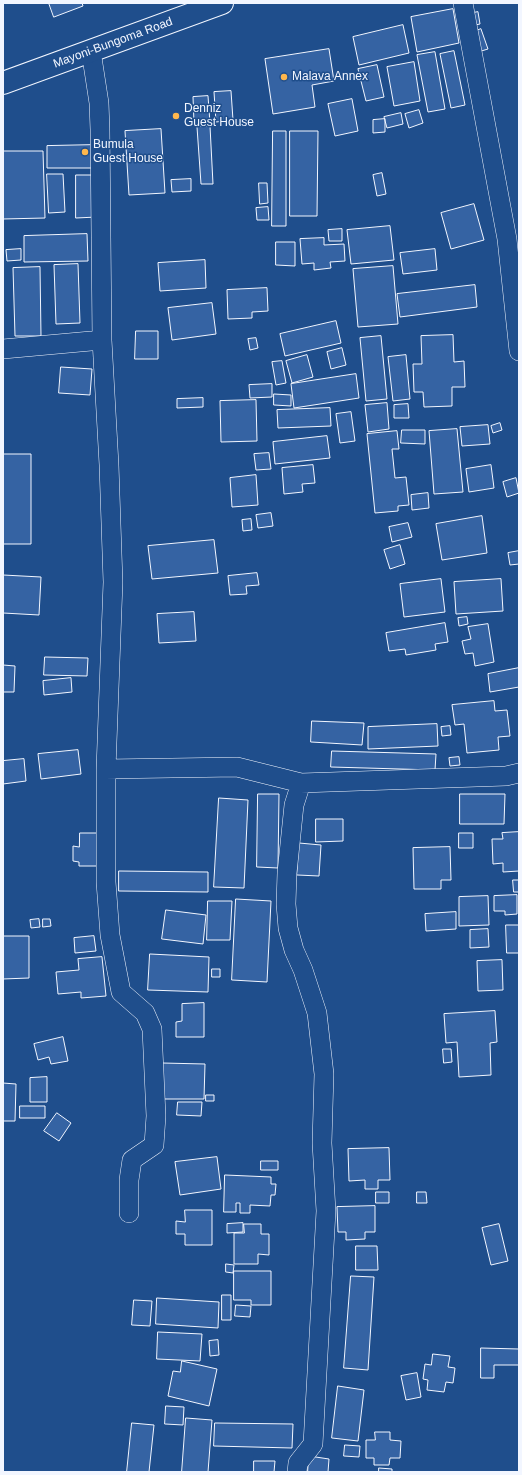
<!DOCTYPE html>
<html>
<head>
<meta charset="utf-8">
<style>
	body { margin:0 }
	#map { position:relative; width:522px; height:1475px; overflow:hidden; background:#1f4e8c; font-family:Arial,sans-serif }
	canvas { display:block }
	.frame { position:absolute; inset:0; border:4px solid #f2f6ff; pointer-events:none }
</style>
</head>
<body>
<div id="map">
<canvas width="522" height="1475"></canvas>
<div class="frame"></div>
</div>
<script>
const ctx = document.querySelector('canvas').getContext('2d');
ctx.lineJoin = 'round';
function fill(path, color) { ctx.fillStyle = color; ctx.fill(path, 'evenodd'); }
function strokePath(path, color, width, dash) { ctx.strokeStyle = color; ctx.lineWidth = width; ctx.lineCap = dash ? 'butt' : 'round'; ctx.setLineDash(dash || []); ctx.stroke(path); }
function drawText(font, color, halo, rows, align = 'center') {
  ctx.font = font + ' Arial,sans-serif'; ctx.lineWidth = 3; ctx.setLineDash([]); ctx.textBaseline = 'middle'; ctx.strokeStyle = halo; ctx.fillStyle = color; for (const [text, x, y, turn = 0] of rows) {
    ctx.save(); ctx.translate(x, y); ctx.rotate((+turn || 0) * Math.PI / 180); ctx.textAlign = isNaN(turn) ? turn : align; if (halo) ctx.strokeText(text, 0, 0); ctx.fillText(text, 0, 0); ctx.restore();
  }
}
const building = new Path2D(`
	M49 3H82L83 6 54 17Z
	M453 9 459 43 417 52 411 17Z
	M478 12 480 24 470 26 468 14Z
	M403 25 409 53 359 65 353 37Z
	M481 29 488 49 478 52 471 33Z
	M329 49 334 81 312 85 315 107 273 114 265 59Z
	M454 51 465 105 451 108 440 54Z
	M435 52 445 109 428 112 417 55Z
	M414 62 420 101 394 106 387 67Z
	M377 65 384 97 366 101 358 69Z
	M231 91 233 120 216 122 214 92Z
	M208 96 210 123H194L193 97Z
	M352 99 358 131 335 136 328 104Z
	M419 110 423 123 409 128 405 114Z
	M401 113 403 124 387 128 384 117Z
	M385 119V132L373 133V120Z
	M210 126 213 184H201L197 127Z
	M161 129 165 193 129 195 125 131Z
	M273 131H286V226H272Z
	M290 131H318L317 216H290Z
	M95 145V168H47V146Z
	M3 151H43L45 218 3 219Z
	M382 173 386 194 377 196 373 175Z
	M47 174H63L65 212 49 213Z
	M76 175H96L97 217 76 218Z
	M191 179V191L172 192 171 180Z
	M259 183H267L268 203 260 204Z
	M474 204 484 240 451 249 441 213Z
	M268 207 269 220H257L256 208Z
	M390 226 394 260 351 264 347 230Z
	M342 229V241H329L328 230Z
	M87 234 88 261 24 262V236Z
	M324 238V245L344 244 345 261 330 262 331 268 314 270V263L302 264 300 239Z
	M276 242H295V266L276 265Z
	M21 249V260L7 261 6 250Z
	M435 249 437 270 403 274 400 253Z
	M205 260 206 288 160 291 158 263Z
	M78 264 80 323 56 324 54 265Z
	M393 266 398 324 358 327 353 269Z
	M40 267 41 336H15L13 268Z
	M475 285 477 307 400 317 397 294Z
	M267 288 268 311 252 312V318L228 319 227 290Z
	M212 303 216 334 172 340 168 308Z
	M336 321 341 343 285 356 280 334Z
	M136 331H158V359H135Z
	M453 335 454 362 464 361 465 387H452V406L424 407 423 392H414L413 364H422L421 336Z
	M381 336 387 399 366 401 360 338Z
	M256 338 258 348 250 350 248 339Z
	M342 348 346 365 331 369 327 352Z
	M307 355 313 377 292 383 286 361Z
	M406 355 410 399 393 401 388 357Z
	M282 361 286 383 276 385 272 362Z
	M61 367 92 369 90 395 59 393Z
	M356 374 359 398 294 408 291 384Z
	M272 384V397L250 398 249 385Z
	M274 394 291 395V406L274 405Z
	M203 398V407L177 408V399Z
	M256 400 257 441 221 442 220 401Z
	M387 403 389 429 368 432 365 405Z
	M408 404 409 418H394V405Z
	M330 408 331 426 278 428 277 410Z
	M351 412 355 441 340 443 336 414Z
	M500 423 502 430 493 433 491 426Z
	M488 425 490 444 462 446 460 427Z
	M457 429 463 492 434 494 429 431Z
	M402 430H425V444L401 443Z
	M397 431 399 449H392L395 478 406 477 409 505 398 506V511L375 513 367 434Z
	M327 436 330 458 275 464 273 442Z
	M269 453 271 469 256 470 254 454Z
	M3 454H31V544H3Z
	M313 465 315 483 302 484 303 492 284 494 282 468Z
	M491 465 494 488 469 492 466 469Z
	M256 475 258 505 232 507 230 478Z
	M516 478 519 493 507 497 503 482Z
	M428 493 429 508 412 510 411 495Z
	M271 513 273 526 258 528 256 515Z
	M482 516 487 553 442 560 436 524Z
	M251 519 252 530 243 531 242 520Z
	M408 523 412 537 392 542 389 527Z
	M214 540 218 573 152 579 148 546Z
	M400 545 405 564 390 569 384 550Z
	M519 551V564L510 565 508 553Z
	M257 573 259 585 246 586 247 594 230 595 228 576Z
	M3 575 41 577 39 615 3 613Z
	M441 579 445 612 404 617 400 584Z
	M501 579 503 611 456 614 454 582Z
	M194 612 196 641 159 643 157 614Z
	M467 617 468 624 459 626 458 618Z
	M445 623 448 642 435 644 436 650 406 655 405 649 389 651 386 633Z
	M488 624 494 662 475 666 473 653 465 654 462 641 471 639 468 627Z
	M45 657 88 658 87 676 44 675Z
	M3 665 15 666 14 692H3Z
	M519 668V687L490 692 488 674Z
	M71 678 72 692 44 695 43 681Z
	M494 701 495 711 507 710 510 736 498 737 499 750 467 753 464 724 455 725 452 705Z
	M312 721 364 723 362 745 311 742Z
	M437 724 438 746 368 749V727Z
	M450 726 451 735 442 736 441 727Z
	M78 750 81 774 41 779 38 754Z
	M332 751 436 754 435 770 331 767Z
	M459 757 460 765 450 766 449 758Z
	M24 759 26 781 3 784V761Z
	M258 794H279L278 868 257 867Z
	M460 794H505L504 824H460Z
	M219 798 248 800 244 888 214 887Z
	M316 819H343V841L316 842Z
	M519 832V871L503 872V863L493 864 492 839H503L502 833Z
	M80 833H101L100 866H79V862L73 861V846L79 847Z
	M459 833H473V848H459Z
	M299 843 321 845 319 876 297 875Z
	M450 847 451 880H441V889H414L413 848Z
	M119 871 208 872V892L119 891Z
	M513 880H519V892H514Z
	M517 895V914L505 915V911H494V896Z
	M488 896 489 925 459 926V897Z
	M236 899 271 901 267 982 232 980Z
	M208 901H232L230 940H207Z
	M166 910 206 915 203 944 162 939Z
	M456 912V929L426 931 425 914Z
	M39 919 40 927 31 928 30 920Z
	M43 919H50L51 926 43 927Z
	M506 925H519V953H507Z
	M488 929 489 947 470 948V930Z
	M3 936H29V978L3 979Z
	M94 936 96 951 75 953 74 938Z
	M150 954 209 957 208 992 148 990Z
	M102 957 106 996 81 998V992L58 994 56 972 79 970 78 959Z
	M502 960 503 990 478 991 477 961Z
	M212 969H220V977H212Z
	M204 1003V1037H176V1022L182 1021V1004Z
	M495 1011 497 1042 490 1043 491 1075 459 1077 457 1042 446 1043 444 1014Z
	M63 1037 68 1061 51 1064 49 1057 38 1060 34 1044Z
	M443 1049H451L452 1062 444 1063Z
	M162 1063 205 1064 204 1099H162Z
	M47 1077V1102H30V1078Z
	M3 1083 16 1084 15 1121H3Z
	M206 1095H214V1101H206Z
	M178 1102H202L201 1116 177 1115Z
	M20 1106H45V1118H20Z
	M57 1113 71 1123 59 1141 44 1131Z
	M389 1148 390 1180H378V1189H365V1180L349 1181 348 1149Z
	M217 1157 221 1189 180 1195 175 1162Z
	M261 1161H278V1170H261Z
	M225 1175 271 1177V1184H276L275 1195H271L270 1206 250 1205V1213H240V1203H236V1212H224Z
	M376 1192H389V1203H376Z
	M417 1192H426L427 1203H417Z
	M375 1206V1232H365V1239L346 1240V1232H338L337 1207Z
	M185 1210H212V1245H185V1234H176V1221L185 1222Z
	M243 1223V1232L227 1233V1224Z
	M244 1224H261V1234H269V1255L258 1254V1264H234V1233H244Z
	M499 1224 508 1261 491 1265 482 1228Z
	M356 1246H377L378 1270H356Z
	M226 1264 234 1265 233 1273 226 1272Z
	M234 1271H271V1305H251V1300H234Z
	M351 1276 374 1277 368 1370 344 1368Z
	M222 1295H231V1320H222Z
	M157 1298 219 1302 218 1328 156 1324Z
	M134 1300 152 1301 150 1326 132 1325Z
	M236 1305 251 1306 250 1317 235 1316Z
	M158 1332 202 1334 200 1361 157 1359Z
	M218 1340 219 1355 210 1356 209 1341Z
	M481 1348 519 1349V1365H494V1378H481Z
	M433 1354 450 1356 448 1367 455 1368 453 1383 446 1382 444 1392 427 1390 428 1380 423 1379 425 1364 431 1365Z
	M182 1361 217 1369 209 1406 168 1396 173 1371 180 1372Z
	M417 1373 421 1397 406 1400 401 1376Z
	M338 1386 364 1390 358 1441 332 1438Z
	M166 1406 184 1407 183 1425 165 1424Z
	M186 1418 212 1420 208 1472H182Z
	M132 1423 154 1425 149 1472H127Z
	M215 1423 293 1424 292 1448 214 1446Z
	M375 1432H390V1440L401 1441 400 1458H390L389 1465H374V1458H366V1440H375Z
	M345 1445 360 1446 359 1457 344 1456Z
	M309 1456 329 1459 328 1472H308Z
	M254 1461H275L274 1472H254Z
	M379 1468 392 1469V1472H379Z`);
fill(building, '#3563a3');
strokePath(building, '#f2f6ff', 1);
const street = new Path2D(`
	M463 3 507 239 519 351
	M91 51 99 103 100 130 102 340 109 465 113 582 106 769 237 767 301 783 506 776 519 773
	M3 349 102 340
	M106 769V882L110 935 121 992 145 1013 152 1029 156 1116 154 1145 132 1160 129 1180V1213
	M297 1472 298 1463 313 1444 326 1211 322 1143 324 1074 317 1013 303 970 294 950 288 928 286 904 287 873 294 805 301 783`);
const primary = new Path2D(`
	M3 83 222 3`);
strokePath(street, '#f2f6ff', 20);
strokePath(primary, '#f2f6ff', 24);
strokePath(street, '#1f4e8c', 19);
strokePath(primary, '#1f4e8c', 22);
for (const [x, y, r, color] of [
	[284,77,4,"#ffb74d"],
	[176,116,4,"#ffb74d"],
	[85,152,4,"#ffb74d"]
]) { const dot = new Path2D(); dot.arc(x, y, r, 0, 2 * Math.PI); ctx.fillStyle = color; ctx.fill(dot); strokePath(dot, '#1f4e8c', 1.5); }
drawText('12px', '#f2f6ff', '#1f4e8c', [
	["Mayoni-Bungoma Road",113,43,-20]
]);
drawText('12px', '#f2f6ff', '#1f4e8c', [
	["Malava Annex",292,77],
	["Denniz",184,109],
	["Guest House",184,123],
	["Bumula",93,145],
	["Guest House",93,159]
], 'left');
</script>
</body>
</html>
